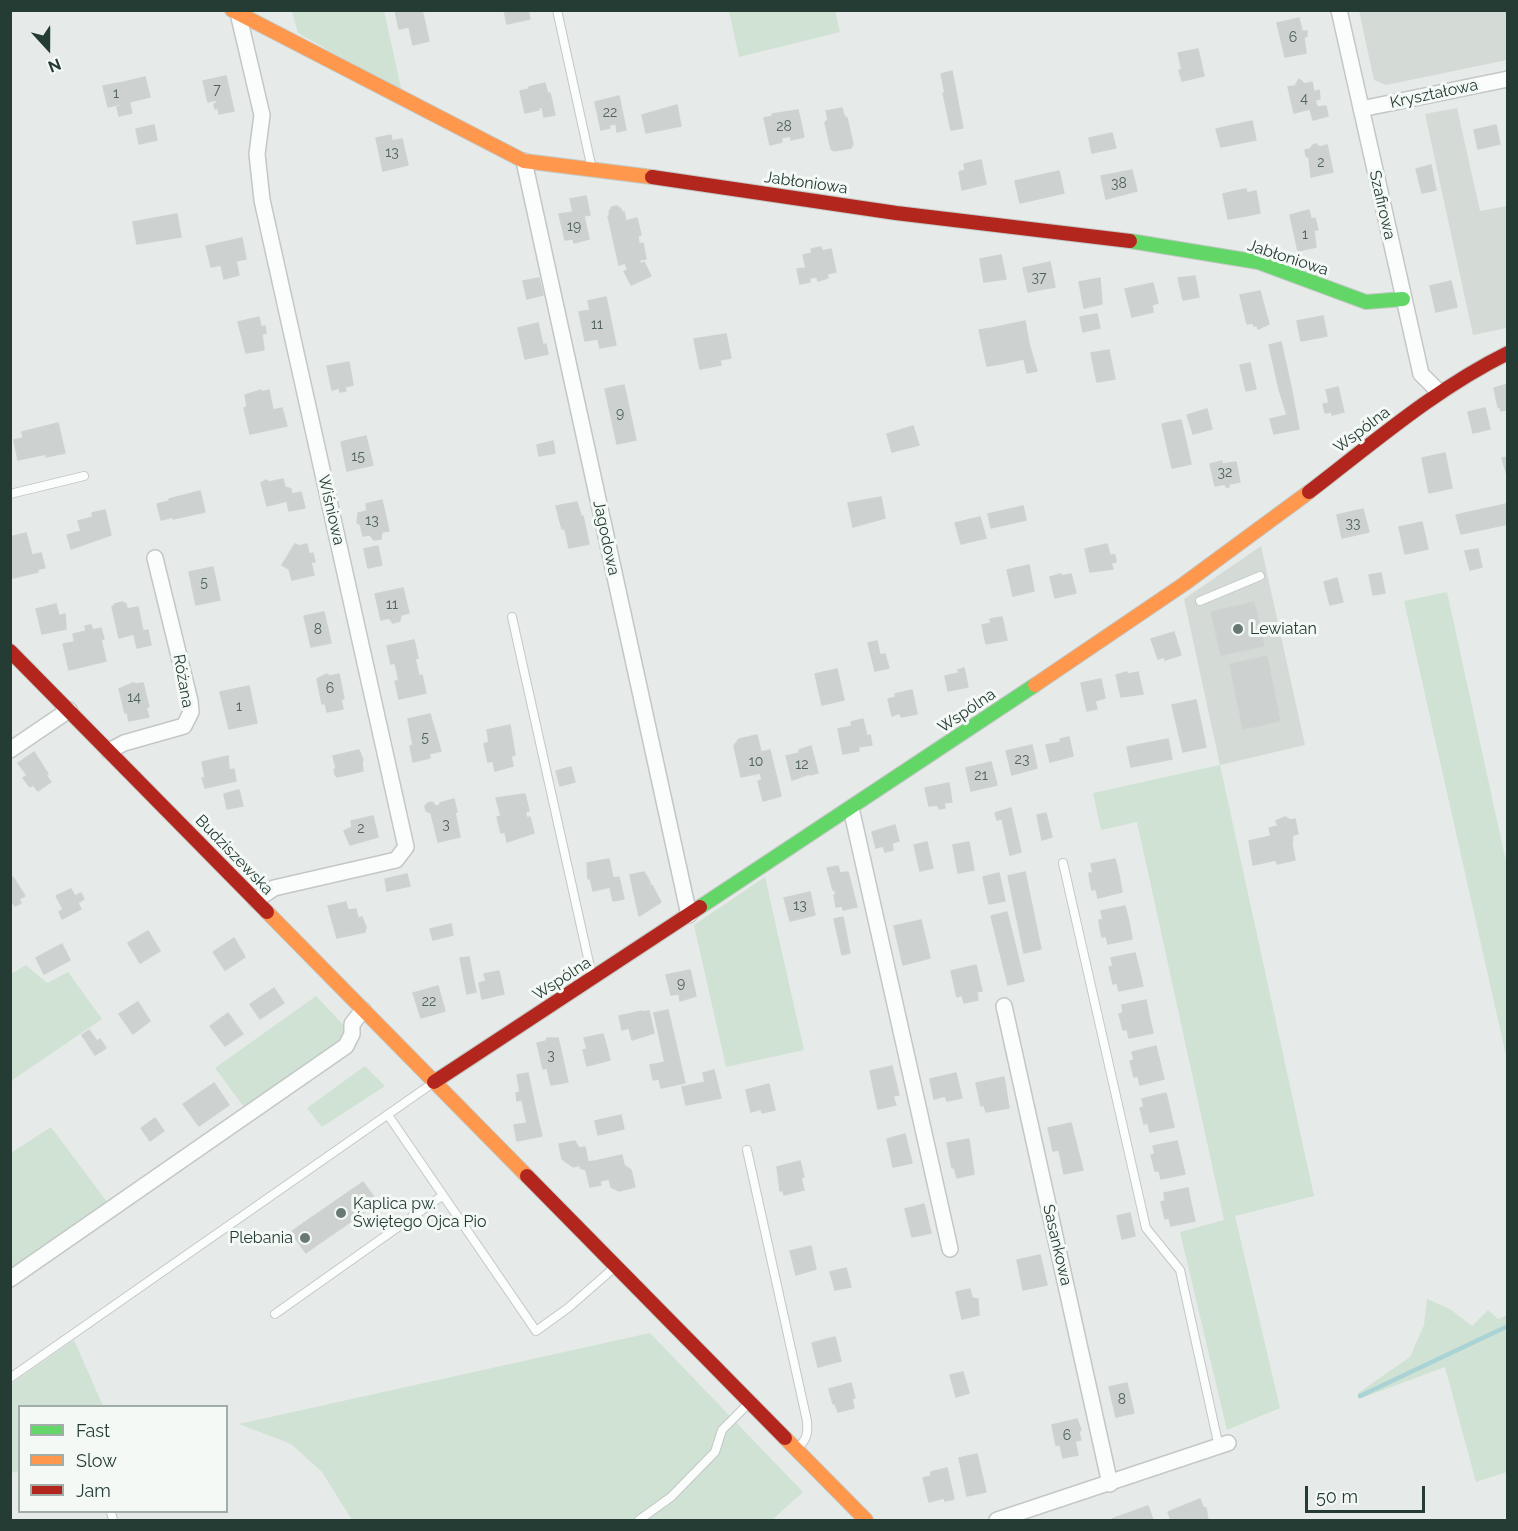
<!DOCTYPE html>
<html>
<head>
<meta charset="utf-8">
<style>
	body { margin:0 }
	#map { position:relative; width:1518px; height:1531px; overflow:hidden; background:#e6eae8; font-family:Raleway,sans-serif }
	canvas { display:block }
	.frame { position:absolute; inset:0; border:12px solid #243c34; pointer-events:none }
	.legend { position:absolute; left:18px; top:1405px; width:210px; height:108px; box-sizing:border-box; background:#f4f9f6; border:2px solid #a1ada8; margin:0; padding:8px 10px; list-style:none; font-size:18px; color:#243c34 }
	.legend li { display:flex; align-items:center; gap:12px; height:30px }
	.legend b { width:30px; border:2px solid #a1ada8 }
	.north { position:absolute; left:18px; top:18px; width:60px; height:60px; -webkit-text-stroke:4px #f4f9f6; paint-order:stroke; rotate:159deg; font-size:16px; font-weight:700; line-height:24px; text-align:center; color:#243c34 }
	.north::after { content:''; display:block; margin:auto; width:21px; height:27px; background:#243c34; clip-path:polygon(50% 0,100% 100%,50% 72%,0 100%) }
	.scale { position:absolute; left:1305px; top:1486px; width:120px; height:27px; box-sizing:border-box; border:3px solid #243c34; border-top:0; padding-left:8px; font-size:18px; line-height:21px; white-space:nowrap; color:#243c34; -webkit-text-stroke:4px #f4f9f6; paint-order:stroke }
</style>
</head>
<body>
<div id="map">
<canvas width="1518" height="1531"></canvas>
<div class="frame"></div>
<ul class="legend">
<li><b style="height:8px;background:#63d668"></b>Fast</li>
<li><b style="height:8px;background:#ff974d"></b>Slow</li>
<li><b style="height:8px;background:#b3261e"></b>Jam</li>
</ul>
<div class="north">N</div>
<div class="scale">50 m</div>
</div>
<script>
const ctx = document.querySelector('canvas').getContext('2d');
ctx.lineJoin = 'round';
function fill(path, color) { ctx.fillStyle = color; ctx.fill(path, 'evenodd'); }
function strokePath(path, color, width, dash) { ctx.strokeStyle = color; ctx.lineWidth = width; ctx.lineCap = dash ? 'butt' : 'round'; ctx.setLineDash(dash || []); ctx.stroke(path); }
function drawText(font, color, halo, rows, align = 'center') {
  ctx.font = font + ' Raleway,sans-serif'; ctx.lineWidth = 6; ctx.setLineDash([]); ctx.textBaseline = 'middle'; ctx.strokeStyle = halo; ctx.fillStyle = color; for (const [text, x, y, turn = 0] of rows) {
    ctx.save(); ctx.translate(x, y); ctx.rotate((+turn || 0) * Math.PI / 180); ctx.textAlign = isNaN(turn) ? turn : align; if (halo) ctx.strokeText(text, 0, 0); ctx.fillText(text, 0, 0); ctx.restore();
  }
}
fill(new Path2D(`
	M1359 11H1507V60L1386 85 1374 80Z
	M1457 108 1480 211 1507 206V328L1473 335 1425 114Z
	M1261 546 1305 745 1220 765 1184 599Z`), '#d4dbd7');
fill(new Path2D(`
	M292 11H384L402 92 298 33Z
	M729 11H835L840 32 739 57Z
	M1447 592 1507 866V1060L1404 601Z
	M1220 765 1314 1196 1235 1216 1280 1408 1227 1430 1180 1232 1224 1220 1137 822 1101 830 1093 793Z
	M765 877 804 1050 726 1067 694 925Z
	M26 965 47 983 68 972 102 1019 11 1081V974Z
	M316 996 351 1033 244 1107 215 1068Z
	M365 1066 385 1086 322 1127 307 1108Z
	M51 1127 107 1202 11 1269V1153Z
	M1427 1299 1450 1309 1472 1326 1488 1310 1498 1319 1507 1315V1472L1476 1482 1445 1367 1359 1399 1358 1393 1410 1357 1424 1325Z
	M650 1333 803 1492 772 1520H352L322 1472 291 1444 239 1424Z
	M74 1340 103 1406H20L19 1471 11 1473V1384Z`), '#d0e2d4');
strokePath(new Path2D(`
	M1360 1396 1508 1326`), '#a9d3d5', 4.5);
const building = new Path2D(`
	M395 10H422L429 41 413 45 409 27 399 29Z
	M504 10H528L530 19 507 24Z
	M1299 18 1302 31H1307V36L1304 38 1306 53 1285 57 1277 23Z
	M1198 49 1204 76 1182 81 1179 70H1182L1178 53Z
	M952 71 963 128 951 130 943 93H945L941 74Z
	M226 76 234 111 219 114 218 108 215 109 214 104 217 103 216 100 208 102 203 81Z
	M145 77 150 97 129 102 124 82Z
	M1299 79 1305 84 1312 82 1314 92 1319 90 1320 99 1315 100 1317 107 1326 106 1328 116 1313 120 1310 109 1294 113 1288 87 1295 86Z
	M124 82 132 113 119 116 117 107 121 106V104L108 107 103 86Z
	M545 83 548 94 550 93 555 115 544 117 542 107 539 108V110L525 113 520 91 529 89V87Z
	M619 96 626 130 617 132 616 124 609 125 610 128 601 130 595 102Z
	M677 105 681 126 646 133 642 115Z
	M842 108 844 116 828 119 826 111Z
	M798 110 804 137 791 140V136L781 138 782 142 770 145 764 118 773 116 772 114Z
	M844 116 847 118 853 144 851 148 834 151 831 149 825 123 828 119Z
	M1252 121 1256 140 1221 147 1216 129Z
	M154 125 157 140 139 144 136 129Z
	M1496 125 1500 144 1478 149 1474 130Z
	M1112 133 1116 148 1092 153 1089 138Z
	M391 135 392 141 402 139 408 165 383 171 376 138Z
	M1316 144 1320 147 1327 145 1333 172 1311 177 1309 158 1306 156 1305 150 1310 149 1313 145Z
	M981 160 986 184 962 190 959 172 965 170 964 164Z
	M1431 165 1436 190 1422 193 1416 169Z
	M1132 170 1137 191 1106 199 1101 176Z
	M1059 171 1064 193 1020 203 1015 181Z
	M1246 189 1247 193 1256 191 1260 213 1246 216 1240 190Z
	M1240 190 1246 216 1228 219 1223 194Z
	M586 196 590 215 584 216 589 239 574 243 573 239 565 240 559 214 573 212 570 199Z
	M617 206 621 209 622 212H624L626 221 637 218 641 235 638 236 639 244 643 243 646 259 639 260 641 264 644 262 651 276 631 285 624 271 628 270 625 263 619 265 608 216 610 215 609 212 612 207Z
	M1309 210 1311 219 1315 218 1318 230H1314L1316 247 1298 251 1290 215Z
	M177 214 181 237 137 244 133 222Z
	M242 238 246 259 236 261 239 275 224 279 221 265 211 267 206 246Z
	M821 247 822 251 831 249 836 272 827 274 828 278 818 281 817 277 809 278 810 282 800 284 797 269 806 268 803 255 812 253 811 249Z
	M1001 255 1006 279 984 282 980 259Z
	M1050 262 1055 287 1028 292 1023 268Z
	M1195 276 1199 297 1183 300 1178 278Z
	M539 278 543 295 527 299 523 281Z
	M1100 278 1102 304 1084 308 1079 282Z
	M1451 281 1457 307 1436 312 1430 286Z
	M1153 283 1158 303 1152 305 1153 312 1132 317 1125 289Z
	M1260 291 1269 324 1258 329 1257 325 1254 326 1253 323 1247 324 1240 295Z
	M606 297 616 345 600 348 598 339 585 341 579 312 590 310 588 301Z
	M1097 314 1100 328 1083 332 1080 317Z
	M1323 316 1327 336 1301 341 1297 321Z
	M259 317 261 327 265 326 266 333 262 334 264 350 246 353 238 322Z
	M1025 321 1029 344 997 351 992 328Z
	M538 323 543 345 546 344 548 354 525 359 518 328Z
	M992 328 1000 364 987 366 979 330Z
	M726 334 731 358 720 360 721 365 700 369 694 339Z
	M1281 342 1291 387 1279 389 1269 345Z
	M1029 344 1037 371 1027 373 1024 359 1000 364 997 351Z
	M1109 350 1115 379 1097 382 1091 353Z
	M349 362 353 385 345 387 346 391 340 392 339 388 332 390 327 366Z
	M1250 363 1256 389 1246 391 1240 365Z
	M1508 384V414L1506 410 1501 411 1500 407H1498L1494 388Z
	M624 385 636 440 617 444 605 389Z
	M1291 387 1296 413 1287 415 1279 389Z
	M1338 387 1344 412 1332 415 1331 412 1325 413 1323 404 1329 403 1326 390Z
	M261 390V392L269 390 273 410 282 408 287 426 250 434 244 408 247 407 245 395Z
	M1485 408 1490 429 1473 433 1468 412Z
	M1207 409 1212 429 1193 434 1187 415Z
	M1296 413 1299 429 1274 434 1270 419Z
	M1181 420 1191 464 1172 468 1162 424Z
	M58 423 65 453 46 457V454L18 460 14 440 23 438 22 432Z
	M913 426 919 445 892 452 887 434Z
	M366 436 373 465 347 471 341 442Z
	M553 441 555 453 539 456 537 445Z
	M1445 453 1452 488 1429 493 1422 458Z
	M1508 457V479L1502 458Z
	M1222 461V464L1236 462 1240 482 1229 484V487H1226L1225 484 1215 486 1210 464Z
	M283 479 285 487 291 489 292 494 301 492 305 508 289 511 287 501 267 506 261 483 266 480 269 482Z
	M200 491 205 512 173 519V517L161 520 157 504 169 501V499Z
	M881 497 885 518 853 527 848 503Z
	M382 500 389 531 382 532 381 539 374 540 370 535 363 536 360 524 357 523 358 513 367 511 366 504Z
	M577 502 581 516H583L589 544 569 548 565 529H562L556 506Z
	M1506 504 1508 524 1461 534 1456 515Z
	M1023 506 1026 520 991 528 988 514Z
	M1363 509 1369 532 1342 538 1337 515Z
	M105 510 111 535 71 549 67 535 81 531 78 521 93 517 92 513Z
	M980 517 986 538 961 544 955 523Z
	M1422 522 1428 549 1405 554 1399 527Z
	M26 533 32 555 41 553 45 568 38 569V572L13 578V575L10 576V537Z
	M295 544 299 546 307 544 309 554 313 553 315 562H311L314 575 292 580 289 569 282 565Z
	M1107 544 1110 555H1115L1116 562 1111 563 1113 569 1090 572 1085 549Z
	M378 546 380 556 366 559 364 549Z
	M1478 549 1482 567 1470 570 1465 551Z
	M380 556 382 565 368 568 366 559Z
	M1029 565 1034 591 1013 596 1007 570Z
	M213 567 220 600 196 605 189 572Z
	M1381 573 1385 593 1373 595 1369 575Z
	M1061 574V576L1071 574 1076 593 1055 598 1050 577Z
	M1337 578 1343 602 1330 605 1324 582Z
	M403 588 409 613 401 615 400 621 393 623 389 618 381 620 375 594Z
	M122 602 126 604 127 609 138 607 143 631 148 630 151 645 137 648 134 634 119 638 112 607 115 604Z
	M1254 602 1264 646 1221 655 1211 612Z
	M56 604 59 616 39 621 36 609Z
	M324 612 331 643 311 647 304 616Z
	M65 614 66 629 42 634 39 621Z
	M1002 617 1007 640 986 644 982 625 991 623 990 619Z
	M91 625 93 630 101 628 104 639 75 646 73 634 86 631 85 626Z
	M1174 632 1181 655 1165 660 1164 657 1158 659 1151 639Z
	M101 640 106 661 69 670 63 644 74 642 75 646Z
	M414 640 418 658 415 659 417 667 397 672 395 663 391 664 387 646Z
	M877 641 880 655 885 654 889 668 875 671 868 643Z
	M1267 656 1280 721 1243 729 1234 685 1259 679 1255 659Z
	M1255 659 1259 679 1234 685 1230 664Z
	M417 667 419 676 422 675 426 693 399 699 395 681H399L397 672Z
	M964 668 968 687 948 691 945 676 959 673 958 670Z
	M837 669 844 700 822 705 815 674Z
	M1127 672 1128 674 1138 672 1143 694 1121 697 1116 675Z
	M327 674 330 676 339 674 344 699H341L343 709 327 712 325 703 322 704 317 679Z
	M1101 679 1105 698 1095 701 1097 709 1087 711 1081 683Z
	M133 683 136 684 143 683 149 707H146L149 717 129 721 127 712 125 713 119 689Z
	M249 686 257 723 229 729 220 692Z
	M912 690 917 714 901 717 900 713 892 716 888 699 896 697 895 694Z
	M1196 700 1206 747 1183 752 1172 705Z
	M430 714 441 751 429 754 430 758 413 762 410 746 413 745 408 719Z
	M863 719 867 736 870 735 872 745 858 747 859 751 843 754 838 729 852 726 851 722Z
	M510 725 515 755 511 756 513 766 495 771 493 761 488 762 484 744 489 742 487 730Z
	M757 735 761 752 770 750 781 796 763 801 758 781 762 780 760 773 741 777 734 746 739 739Z
	M1069 737 1073 756 1050 762 1046 745 1061 742 1060 739Z
	M1168 739 1172 759 1131 767 1127 747Z
	M1032 745 1037 768 1012 775 1006 751Z
	M811 746 818 773 810 775 809 774 792 780 786 756 799 753V750Z
	M359 750 363 760 362 763 363 771 337 777 335 774 334 770 336 768 333 756Z
	M34 752 48 774 46 775 51 782 38 791 33 785 30 787 23 778 27 775 18 763Z
	M228 756 229 770 234 769 236 781 205 788 202 778H205L202 762Z
	M991 762 997 785 971 791 966 768Z
	M571 767 575 782 560 786 556 771Z
	M949 783 952 802 944 803 945 808 939 809 938 805 929 806 925 788Z
	M239 790 243 806 227 809 224 794Z
	M525 794 529 811 525 812 527 818 530 817 534 833 507 842 505 832 501 833 497 817 501 816 496 798Z
	M454 799 457 812 455 813 460 837 438 842 431 813 426 811 425 806 428 803 432 802 436 806 440 805V803Z
	M1011 808 1021 852 1010 855 1002 819 997 820 995 813Z
	M1046 813 1052 837 1042 840 1037 815Z
	M373 816 378 837 350 845 344 831 352 827 351 821Z
	M1285 817 1290 820 1295 819 1298 834 1293 835 1292 844 1295 860 1277 864 1276 860 1253 865 1249 841 1271 836 1269 828 1278 826 1276 821Z
	M895 825 899 841 892 843 893 850 885 852 883 846 876 848 872 832Z
	M927 842 933 868 920 871 914 845Z
	M969 842 974 870 958 873 953 845Z
	M609 859 613 878 619 877 624 899 613 901 610 887 593 891 590 878 588 879 587 863Z
	M1115 859 1119 875 1090 881 1089 873H1093L1091 864Z
	M838 866 840 873 848 872 857 907 843 910 842 906 836 907 834 895H836L835 890H833L827 868Z
	M644 872 650 882 649 886 652 885 661 902 639 916 630 875Z
	M1025 872 1041 949 1024 953 1008 876Z
	M999 873 1005 901 989 904 983 877Z
	M407 874 410 886 387 891 385 879Z
	M1119 875 1122 892 1098 898 1096 889 1092 890 1090 881Z
	M13 877 25 896 19 899 21 903 15 906 13 903 10 905V878Z
	M71 889 75 896 81 893 84 899 78 903 81 909 62 919 59 912 63 909 56 896Z
	M810 892 815 915 790 921 784 898Z
	M346 902 348 910 356 909 358 918 362 917 366 927 365 932 337 938 328 906Z
	M1125 906 1129 922 1100 928 1099 920H1103L1101 911Z
	M1007 912 1024 981 1008 985 991 916Z
	M843 917 850 953 842 955 834 919Z
	M921 920 930 958 903 965 894 926Z
	M1129 922 1132 939 1108 944 1106 936 1102 937 1100 928Z
	M451 924 453 935 433 940 430 929Z
	M148 931 160 951 140 963 128 943Z
	M234 938 245 957 225 970 213 952Z
	M62 944 70 960 44 974 36 958Z
	M1135 953 1139 969 1111 975 1109 967 1113 966 1111 958Z
	M469 957 476 992 467 994 460 958Z
	M976 965 982 991 977 992 978 1000 964 1003 962 995 957 997 951 971Z
	M1139 969 1143 986 1119 991 1117 983 1113 984 1111 975Z
	M690 970 696 996 680 1001 679 994 671 995 666 975Z
	M499 971 504 994 482 999 479 983 486 981 484 974Z
	M438 986 445 1011 421 1018 413 993Z
	M274 988 284 1003 260 1019 250 1004Z
	M1146 1000 1149 1016 1121 1022 1119 1014 1123 1013 1122 1005Z
	M138 1002 150 1021 133 1034 119 1014Z
	M668 1010 685 1083 670 1086 654 1013Z
	M642 1011V1012L649 1011 654 1033 632 1040 629 1028 622 1030 619 1016Z
	M228 1013 243 1034 225 1046 210 1026Z
	M1149 1016 1153 1033 1129 1038 1127 1029 1123 1030 1121 1022Z
	M89 1030 97 1041 100 1039 106 1048 95 1055 82 1035Z
	M603 1034 610 1060 587 1066 583 1050 587 1049 584 1038Z
	M547 1038H558L568 1082 551 1085 547 1068 543 1069 537 1043 546 1041Z
	M1156 1046 1160 1063 1132 1069 1130 1061 1134 1060 1132 1052Z
	M665 1062 670 1086 661 1088 659 1079 653 1080 650 1065Z
	M1160 1063 1164 1079 1140 1085 1138 1076 1134 1077 1132 1069Z
	M892 1066 899 1095 893 1096 896 1105 878 1109 870 1071Z
	M714 1070 721 1098 686 1105 682 1087 705 1082 703 1073Z
	M528 1073 537 1116 526 1119 522 1100 517 1101 516 1093 520 1092 517 1075Z
	M956 1073 962 1098 947 1101 945 1096 934 1099 930 1079Z
	M1004 1077 1009 1108 986 1112 984 1105 981 1106 976 1083Z
	M214 1083 229 1105 199 1126 183 1104Z
	M769 1084 775 1110 762 1113 761 1109 751 1112 746 1090Z
	M1166 1093 1170 1110 1142 1116 1140 1108 1144 1107 1142 1099Z
	M1170 1110 1174 1127 1150 1132 1148 1123 1144 1124 1142 1116Z
	M621 1115 624 1129 598 1135 595 1121Z
	M537 1116 542 1136 517 1141 514 1125 527 1123 526 1119Z
	M155 1118 164 1131 150 1141 141 1128Z
	M1071 1123 1083 1170 1064 1174 1059 1150 1053 1151 1048 1128Z
	M905 1134 912 1163 893 1167 887 1139Z
	M969 1139 974 1174 957 1178 954 1167 952 1168 947 1143Z
	M575 1141 579 1148 585 1147 588 1162 595 1161 601 1185 590 1187 586 1170 580 1168V1165L573 1167 562 1159 559 1144Z
	M1177 1141 1181 1157 1153 1163 1151 1155 1155 1154 1153 1146Z
	M622 1155 624 1165 631 1170 635 1187 619 1191 611 1187 609 1179 600 1181 595 1161Z
	M1181 1157 1185 1174 1161 1179 1159 1171H1155L1153 1163Z
	M800 1161 804 1177 801 1178 804 1190 784 1195 783 1190 780 1191 777 1167Z
	M363 1182 378 1203 320 1243 305 1222Z
	M1188 1188 1191 1204 1163 1210 1161 1202 1165 1201 1164 1193Z
	M924 1204 931 1233 912 1237 905 1209Z
	M1191 1204 1195 1221 1171 1226 1169 1218 1165 1219 1163 1210Z
	M1130 1213 1135 1236 1122 1239 1117 1216Z
	M305 1222 320 1243 306 1253 291 1232Z
	M811 1246 816 1269 796 1275 790 1251Z
	M1040 1255 1047 1285 1023 1290 1017 1260Z
	M846 1268 851 1287 835 1290 830 1272Z
	M970 1289 972 1298 978 1299 979 1315 962 1319 956 1292Z
	M835 1337 841 1361 818 1367 812 1343Z
	M963 1372 969 1393 956 1397 950 1375Z
	M851 1383 855 1398 852 1399 854 1408 838 1412 835 1404H833L829 1389Z
	M1127 1383 1134 1413 1116 1417 1109 1387Z
	M1077 1419 1081 1430 1079 1432 1081 1440 1075 1441 1078 1455 1063 1458 1060 1445H1056L1052 1425Z
	M977 1454 986 1492 967 1496 959 1458Z
	M947 1468 954 1499 945 1501 944 1498 929 1502 923 1478 931 1476V1472Z
	M1200 1499 1203 1507 1206 1508 1208 1520H1171L1168 1512Z
	M1148 1506 1153 1520H1112V1519Z`);
fill(building, '#cdd1cf');
strokePath(building, '#ced3d1', 1.5);
const lane = new Path2D(`
	M557 10 592 169
	M10 494 84 476
	M1200 601 1260 576
	M512 617 592 976
	M1063 863 1146 1228 1180 1270 1219 1447
	M388 1115 536 1331 568 1308 615 1267
	M747 1150 807 1421C808 1433 807 1440 798 1447
	M275 1314 442 1196
	M10 1378 433 1083
	M111 1512 113 1520
	M639 1520 671 1497 715 1452 722 1430 748 1404`);
const street = new Path2D(`
	M1339 10 1421 374 1439 392
	M238 13 262 115 257 154 262 200 406 847 396 860 274 888 256 900
	M1361 109 1508 79
	M524 161 689 915
	M10 750 69 710
	M109 751 124 743 184 726 191 712 190 701 155 558
	M851 808 950 1249
	M1004 1006 1110 1484
	M10 1279 346 1046 352 1034V1024L363 1010
	M997 1520 1228 1443`);
const fast = new Path2D(`
	M1130 241 1258 262 1366 302 1403 299
	M700 907 1035 685`);
const slow = new Path2D(`
	M232 10 524 161 652 177
	M1035 685 1184 584 1309 492
	M267 912 527 1176
	M785 1438 866 1520`);
const jam = new Path2D(`
	M652 177 896 213 1130 241
	M1309 492C1373 443 1435 389 1508 353
	M10 651 267 912
	M434 1082 700 907
	M527 1176 785 1438`);
strokePath(lane, '#c3c7c5', 10);
strokePath(street, '#c3c7c5', 18);
strokePath(fast, '#c2c8c5', 16);
strokePath(slow, '#c2c8c5', 16);
strokePath(jam, '#c2c8c5', 16);
strokePath(lane, '#fbfcfc', 8);
strokePath(street, '#fbfcfc', 15);
strokePath(fast, '#63d668', 14);
strokePath(slow, '#ff974d', 14);
strokePath(jam, '#b3261e', 14);
for (const [x, y, r, color] of [
	[1238,629,6,"#687973"],
	[341,1213,6,"#687973"],
	[305,1238,6,"#687973"]
]) { const dot = new Path2D(); dot.arc(x, y, r, 0, 2 * Math.PI); ctx.fillStyle = color; ctx.fill(dot); strokePath(dot, '#f4f9f6', 2); }
drawText('14px', '#4f625c', null, [
	["6",1293,38],
	["7",217,90],
	["1",116,94],
	["4",1304,99],
	["22",610,113],
	["28",784,127],
	["13",392,153],
	["2",1321,163],
	["38",1119,184],
	["19",574,227],
	["1",1305,235],
	["37",1039,278],
	["11",597,325],
	["9",620,414],
	["15",358,457],
	["32",1225,473],
	["13",372,521],
	["33",1353,524],
	["5",204,583],
	["11",392,605],
	["8",318,630],
	["6",330,689],
	["14",134,698],
	["1",239,707],
	["5",425,738],
	["23",1022,760],
	["10",756,762],
	["12",802,765],
	["21",981,776],
	["3",446,825],
	["2",361,829],
	["13",800,906],
	["9",681,984],
	["22",429,1002],
	["3",551,1056],
	["8",1122,1400],
	["6",1067,1436]
]);
drawText('16px', '#243c34', '#f4f9f6', [
	["Kryształowa",1434,94,-12],
	["Jabłoniowa",806,183,8],
	["Szafirowa",1382,205,77],
	["Jabłoniowa",1288,258,18],
	["Wspólna",1362,430,-37],
	["Wiśniowa",331,510,77],
	["Jagodowa",606,538,78],
	["Różana",183,681,80],
	["Wspólna",967,711,-34],
	["Budziszewska",234,855,46],
	["Wspólna",562,979,-33],
	["Sasankowa",1057,1245,77]
]);
drawText('16px', '#243c34', '#f4f9f6', [
	["Lewiatan",1250,629],
	["Kaplica pw.",353,1204],
	["Świętego Ojca Pio",353,1222],
	["Plebania",293,1238,"right"]
], 'left');
</script>
</body>
</html>
